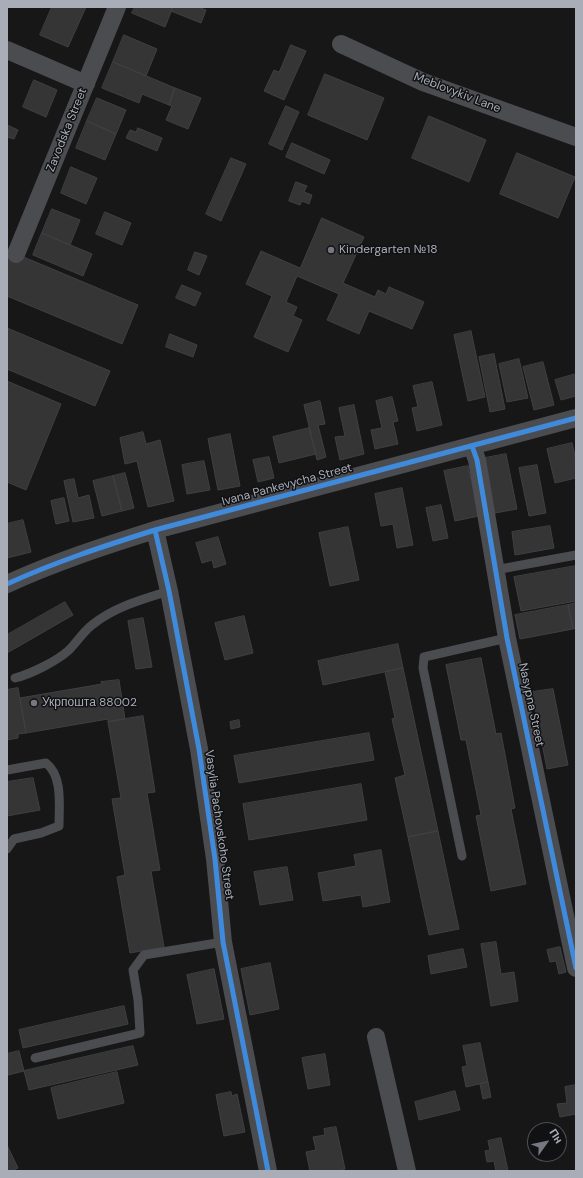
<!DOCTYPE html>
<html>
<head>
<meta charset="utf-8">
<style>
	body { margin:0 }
	#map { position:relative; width:583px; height:1178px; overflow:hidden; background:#171717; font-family:"DM Sans",sans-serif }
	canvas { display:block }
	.frame { position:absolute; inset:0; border:8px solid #a8adb8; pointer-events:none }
	.north { position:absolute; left:527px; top:1122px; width:40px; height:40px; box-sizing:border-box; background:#111113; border:1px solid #4d4f55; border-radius:50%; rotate:57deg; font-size:11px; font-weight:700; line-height:16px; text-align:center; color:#a8adb8 }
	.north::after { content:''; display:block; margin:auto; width:14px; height:18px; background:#757880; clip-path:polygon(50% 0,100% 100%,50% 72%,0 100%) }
</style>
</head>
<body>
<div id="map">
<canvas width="583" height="1178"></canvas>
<div class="frame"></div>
<div class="north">Пн</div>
</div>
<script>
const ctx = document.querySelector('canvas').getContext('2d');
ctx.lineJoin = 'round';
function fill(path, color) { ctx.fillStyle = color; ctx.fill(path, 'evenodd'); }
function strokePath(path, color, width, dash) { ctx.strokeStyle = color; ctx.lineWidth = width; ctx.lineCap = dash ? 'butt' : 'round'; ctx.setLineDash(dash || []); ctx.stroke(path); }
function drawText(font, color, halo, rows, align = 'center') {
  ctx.font = font + ' "DM Sans",sans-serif'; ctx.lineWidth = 3; ctx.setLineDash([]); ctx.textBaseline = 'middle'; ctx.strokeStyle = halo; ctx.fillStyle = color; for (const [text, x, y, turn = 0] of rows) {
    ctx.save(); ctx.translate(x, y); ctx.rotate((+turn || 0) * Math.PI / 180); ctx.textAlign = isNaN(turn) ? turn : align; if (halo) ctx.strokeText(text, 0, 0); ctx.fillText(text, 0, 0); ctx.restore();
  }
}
const building = new Path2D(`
	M52 7H86L68 47 40 35Z
	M135 7H173L165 27 132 13Z
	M173 7H198L206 10 201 23 171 11Z
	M124 35 157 49 146 76 113 62Z
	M291 45 306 51 284 100 264 91 274 70 279 72Z
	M113 62 175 88 169 105 142 94 139 103 102 88Z
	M325 74 384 98 367 140 308 115Z
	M34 80 57 90 46 117 23 107Z
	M175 88 201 98 188 129 166 120 172 106 169 105Z
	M97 98 126 110 116 134 87 121Z
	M286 106 299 112 282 150 269 144Z
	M429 116 486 140 469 182 412 158Z
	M87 121 116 134 105 160 76 148Z
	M7 125 18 130 14 139 7 137Z
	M138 128 162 138 157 151 126 138 130 130 136 132Z
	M292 143 330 160 324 174 286 157Z
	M517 153 575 177 558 218 500 194Z
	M231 158 246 164 221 221 206 214Z
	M71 167 97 178 86 204 61 193Z
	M296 182 307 186 304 192 312 195 309 204 302 201 300 205 289 201Z
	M52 209 80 220 70 245 42 233Z
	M105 212 131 223 122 245 96 234Z
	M322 218 364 237 343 283 375 297 378 290 386 294 389 287 424 302 412 329 369 311 359 334 327 320 339 294 297 276 286 302 297 307 293 316 302 320 288 352 254 337 272 296 246 284 261 251 300 268Z
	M42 233 92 254 83 276 33 255Z
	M7 250 138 305 122 344 7 296Z
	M195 252 207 256 199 275 188 270Z
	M182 285 201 293 195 306 176 298Z
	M7 328 110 371 95 406 7 369Z
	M471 331 485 397 468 401 454 335Z
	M170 334 197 345 193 357 166 347Z
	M494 354 505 409 490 412 479 357Z
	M519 359 528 398 507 402 499 364Z
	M543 362 554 405 534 410 523 367Z
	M576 374V396L561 400 555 380Z
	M7 381 61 404 26 490 7 482Z
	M432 382 442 425 417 431 412 408 418 407 413 386Z
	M392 397 398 421 393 422 398 444 375 449 371 430 382 428 376 401Z
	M320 401 325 424 318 425 326 457 317 460 304 405Z
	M354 405 364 454 340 460 335 437 345 436 339 408Z
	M309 428 316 454 279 463 273 437Z
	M143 432 146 444 160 440 174 501 148 507 137 461 125 464 120 438Z
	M230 434 240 486 218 490 208 439Z
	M572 443 576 460V478L555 483 547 449Z
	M506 454 517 509 495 513 485 458Z
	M269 457 274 478 258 482 253 460Z
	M204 461 210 490 187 494 182 465Z
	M537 465 546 513 529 516 519 468Z
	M468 466 479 516 455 521 444 471Z
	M125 473 134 508 122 511 113 476Z
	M113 476 122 511 102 516 93 481Z
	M74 479 78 498 89 495 94 518 73 522 64 481Z
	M402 488 413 545 397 548 393 524 381 526 375 494Z
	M64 498 69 521 56 524 51 501Z
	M441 505 448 538 433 541 426 508Z
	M23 520 31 552 7 558V524Z
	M550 526 554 548 515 555 512 532Z
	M348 527 359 580 330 586 319 533Z
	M218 537 226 564 214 568 212 560 202 563 196 543Z
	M576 566V601L521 611 514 577Z
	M65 602 73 615 7 653V635Z
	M576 603V628L573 629 568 605Z
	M568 605 573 629 520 639 515 615Z
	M244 616 253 653 225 660 215 623Z
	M143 618 152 667 136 669 128 621Z
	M398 644 403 668 323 685 318 661Z
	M481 658 496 734 501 733 515 808 511 809 526 884 491 891 476 816 481 815 466 740H461L446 665Z
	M403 668 438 831 408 837 395 778 405 775 392 719 395 718 385 672Z
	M119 680 125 719 108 722V719L26 733 20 698 102 684 101 682Z
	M18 688 26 733 18 734V738L7 740V690Z
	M553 689 568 765 547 769 532 692Z
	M143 716 155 792 147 793 160 870 151 871 164 947 130 953 117 877 125 875 112 799 121 798 108 722Z
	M239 720 240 727 231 729 230 722Z
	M369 733 374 760 239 783 234 756Z
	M33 778 40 810 7 816V782Z
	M361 784 367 820 249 840 243 804Z
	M438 831 459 929 429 935 408 837Z
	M381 850 390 902 363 907 361 895 323 901 318 873 356 866 354 855Z
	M287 867 293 900 260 905 254 872Z
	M496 942 501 974 514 972 518 1001 491 1006 481 944Z
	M560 947 566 972 559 974 556 961 550 962 547 950Z
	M463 949 467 967 431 974 428 956Z
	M270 963 279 1009 250 1015 241 969Z
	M214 969 224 1019 197 1024 187 975Z
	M124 1006 128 1024 23 1048 19 1030Z
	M480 1043 488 1082 466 1087 462 1067 467 1066 463 1046Z
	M133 1046 138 1065 29 1090 24 1071Z
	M19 1051 24 1071 8 1075 7 1054Z
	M325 1054 330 1085 308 1089 302 1058Z
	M117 1072 124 1103 58 1119 51 1088Z
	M488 1082 491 1097 483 1099 480 1084Z
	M576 1085V1114L560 1117 557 1104 567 1103 565 1087Z
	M455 1091 460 1110 419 1120 415 1102Z
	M231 1092 232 1096 237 1094 245 1132 224 1136 216 1095Z
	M336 1127 345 1169 337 1171H310L306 1152 316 1150 313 1137 325 1135 324 1129Z
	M501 1138 508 1171H496L494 1161 487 1162 485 1151 490 1150 488 1141Z
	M7 1145 18 1168 11 1171H7Z`);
fill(building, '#353536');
strokePath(building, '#3f4043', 1);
strokePath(new Path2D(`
	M495 570 576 555
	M15 678C31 674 57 661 69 650 77 642 83 632 92 625 114 607 143 599 169 591
	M7 770 46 763C63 776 59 806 59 826L41 833 14 839 7 849
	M462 856 423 668 424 657 507 638
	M35 1058 140 1033 138 1000 133 970 144 955 223 942`), '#4b4c50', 9);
strokePath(new Path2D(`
	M341 44 423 82 576 137
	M7 50 86 84
	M16 254 117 7
	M472 446 477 460 507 638 576 968
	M155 530 169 591 199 749 215 859 223 942 268 1171
	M7 584C55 562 104 546 155 530L576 418
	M376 1037 407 1171`), '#4b4c50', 18);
strokePath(new Path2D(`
	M472 446 477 460 507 638 576 968
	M155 530 169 591 199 749 215 859 223 942 268 1171
	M7 584C55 562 104 546 155 530L576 418`), '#408adc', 5);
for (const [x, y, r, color] of [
	[331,250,4,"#757880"],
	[34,703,4,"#757880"]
]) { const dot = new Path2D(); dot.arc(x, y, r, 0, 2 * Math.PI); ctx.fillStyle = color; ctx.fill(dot); strokePath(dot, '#111113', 1.5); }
drawText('12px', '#a8adb8', '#111113', [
	["Meblovykiv Lane",457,93,21],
	["Zavodska Street",67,130,-68],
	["Ivana Pankevycha Street",287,485,-15],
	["Nasypna Street",531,705,78],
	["Vasylia Pachovskoho Street",219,825,82]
]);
drawText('12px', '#a8adb8', '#111113', [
	["Kindergarten №18",339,250],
	["Укрпошта 88002",42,703]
], 'left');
</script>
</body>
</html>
